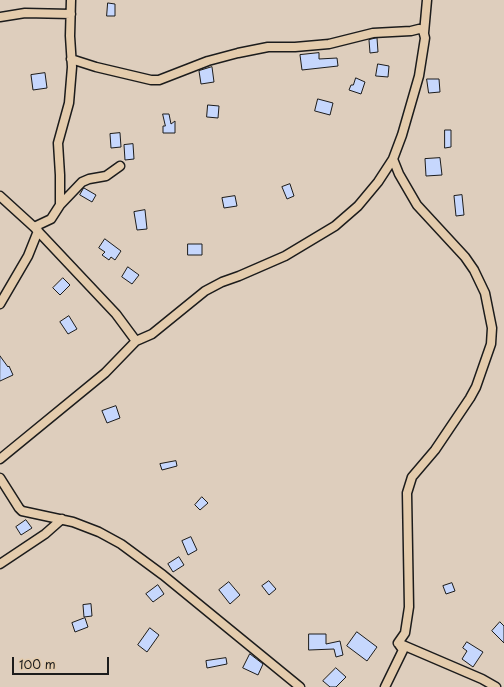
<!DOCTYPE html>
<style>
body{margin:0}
#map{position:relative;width:504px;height:687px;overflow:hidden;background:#decebd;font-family:"Playpen Sans",sans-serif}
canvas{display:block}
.scale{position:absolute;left:12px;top:657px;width:97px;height:18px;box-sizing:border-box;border:2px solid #1c1c1c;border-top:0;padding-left:5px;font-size:12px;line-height:14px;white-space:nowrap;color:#1c1c1c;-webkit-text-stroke:3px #e4ccad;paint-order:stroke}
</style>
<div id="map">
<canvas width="504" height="687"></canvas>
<div class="scale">100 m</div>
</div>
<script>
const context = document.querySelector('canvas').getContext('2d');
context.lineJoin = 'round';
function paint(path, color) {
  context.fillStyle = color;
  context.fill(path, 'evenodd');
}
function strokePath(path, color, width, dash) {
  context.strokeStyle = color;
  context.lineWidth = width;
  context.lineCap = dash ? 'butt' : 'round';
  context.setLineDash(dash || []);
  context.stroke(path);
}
const building = new Path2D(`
 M108 3 115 4V16H107Z
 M377 38 378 52 370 53 369 40Z
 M319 53V59L337 58 338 66 302 70 300 55Z
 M378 64 389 66 388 77 376 76Z
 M212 67 214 82 201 84 199 71Z
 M45 73 47 88 33 90 31 75Z
 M356 78 365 82 361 94 349 90 351 85H353Z
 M427 79H439L440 92 429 93Z
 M318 99 333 103 330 115 315 111Z
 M208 105 219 106 218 118 207 117Z
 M163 114H169L171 124 175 121V133H163V126H165Z
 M445 130H451V147L445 148Z
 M120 133 121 147 111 148 110 134Z
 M133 144 134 159 125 160 124 145Z
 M440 158 442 175 426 176 425 159Z
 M290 184 294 196 287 199 282 187Z
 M84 188 96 195 92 202 80 195Z
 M462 195 464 215 456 216 454 196Z
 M235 196 237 206 224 208 222 198Z
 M145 210 147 229 137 230 134 212Z
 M105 239 121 251 115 260 111 257 109 260 102 255 105 252 99 248Z
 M188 244H202V255H188Z
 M128 267 139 275 132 284 122 277Z
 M63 278 70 285 60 295 53 288Z
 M69 316 77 329 68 334 60 322Z
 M0 356 8 367 9 366 13 375 0 381Z
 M116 406 120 418 107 423 102 411Z
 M176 461 177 466 162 470 160 464Z
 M202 497 208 503 200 510 195 505Z
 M26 520 32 528 21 535 16 527Z
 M191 537 197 550 188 555 182 541Z
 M179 557 184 565 173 572 168 564Z
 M269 581 276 589 269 595 262 586Z
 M229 582 240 595 230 604 219 590Z
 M452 583 455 591 446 594 443 586Z
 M158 585 164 594 153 602 146 594Z
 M91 604 92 616 84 617 83 605Z
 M85 618 88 627 75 632 72 623Z
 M500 622 504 626V643L492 631Z
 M150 628 159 635 147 652 138 645Z
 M357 632 377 647 367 661 347 646Z
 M309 634H326V644L340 641 343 655 336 657 334 649 309 650Z
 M467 642 483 652 473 667 462 659 467 651 463 648Z
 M250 654 263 664 258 675 243 668Z
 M226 658 227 664 207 668 206 661Z
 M336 668 346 677 336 687H330L323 681Z`);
const minor = new Path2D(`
 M0 17 25 13 71 14
 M424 33 427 0
 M0 196 34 227 116 314 136 341
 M60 205 82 182 89 179 106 176 120 166
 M34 227 51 219 60 205V175L58 143 69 103 72 67 70 36 71 0
 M0 304 28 256 38 231
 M0 459 105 373 136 341 152 334 205 291 222 282 239 276 285 256 335 226 358 206 378 182 393 159 402 135 419 76 425 38 423 30 419 29 411 31 373 33 329 44 295 47H268L238 53 208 61 159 80H151L96 67 71 59
 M0 478 19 508 22 511 73 522 99 532 121 544 163 575 300 687
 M0 564 45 534 62 519
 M398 643 482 679 496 687
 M385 687 403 650 398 643 405 633 409 607 407 493 412 477 435 450 470 398 476 387 491 344 492 328 485 293 474 270 465 257 417 205 399 174 393 159`);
paint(building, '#c6d7fd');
strokePath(building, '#1c1c1c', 1);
strokePath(minor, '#1c1c1c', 11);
strokePath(minor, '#e4ccad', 8);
</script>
